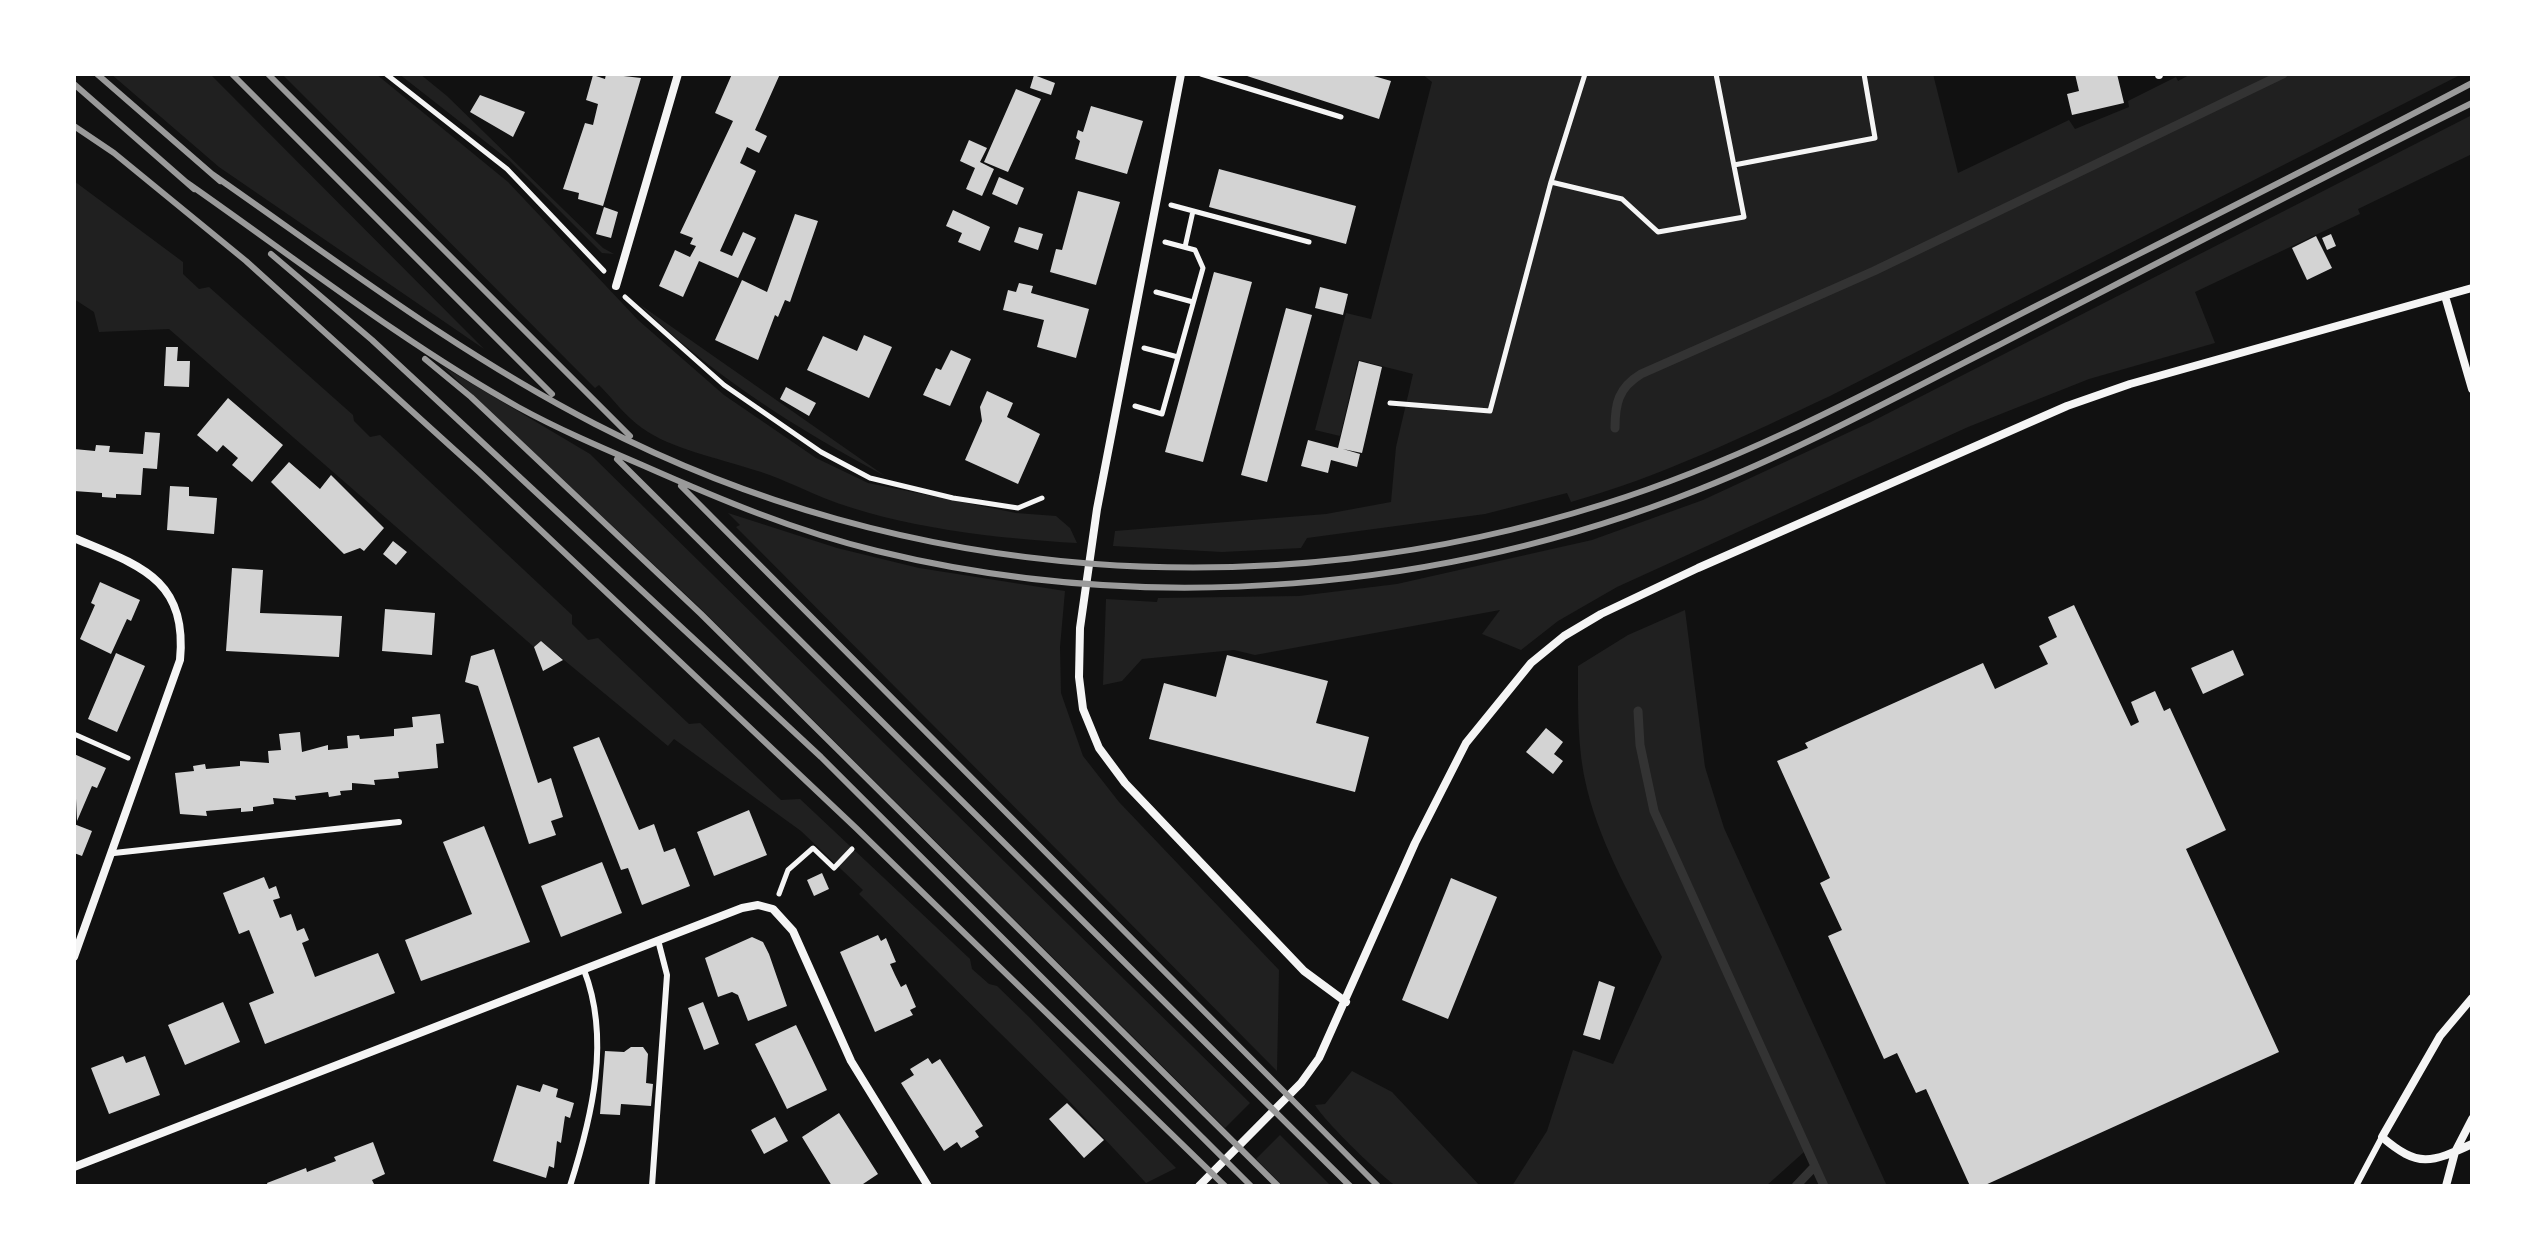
<!DOCTYPE html>
<style>
body{margin:0}
#map{position:relative;width:2546px;height:1260px;overflow:hidden;background:#111;font-family:"Nunito Sans",sans-serif}
canvas{display:block}
.frame{position:absolute;inset:0;border:76px solid #fff;pointer-events:none}
</style>
<div id="map">
<canvas width="2546" height="1260"></canvas>
<div class="frame"></div>
</div>
<script>
const context = document.querySelector('canvas').getContext('2d');
context.lineJoin = 'round';
function paint(path, color) {
  context.fillStyle = color;
  context.fill(path, 'evenodd');
}
function strokePath(path, color, width, dash) {
  context.strokeStyle = color;
  context.lineWidth = width;
  context.lineCap = dash ? 'butt' : 'round';
  context.setLineDash(dash || []);
  context.stroke(path);
}
const green = new Path2D(`
 M111 74H210L484 349 219 167Z
 M282 74H376L508 182 638 320 724 395 816 458 868 483 1016 513 1056 516 1070 528 1077 543C1000 539 896 527 824 498 800 488 776 476 751 469 718 458 671 449 642 428 626 417 613 399 599 385L595 388Z
 M399 74H420L447 96 603 248 614 254 602 253 510 161Z
 M1422 74H1933L1958 173 2069 120 2075 129 2129 107 2128 101 2176 77 2178 81 2191 74H2462L1830 396C1747 435 1660 477 1571 502L1567 493 1485 514 1307 538 1301 548 1222 552 1113 546 1115 531 1326 514 1391 502 1396 447 1413 374 1358 360 1340 436 1315 430 1346 313 1371 319 1432 82Z
 M2472 115V154L2358 209 2360 214 2195 292 2215 343 2089 379 1968 427 1617 587 1558 621 1521 650 1482 634 1500 610 1255 655 1234 650 1142 659 1122 681 1103 685 1106 599 1157 602 1158 598 1299 596 1397 584 1592 540 1703 500 1871 422Z
 M74 181 183 262V274L199 289 209 287 353 415 354 421 370 437 380 435 572 615V624L588 640 598 638 689 724 700 723 781 800 800 799 970 959 972 969 989 984 997 986 1029 1017 1176 1168 1146 1183 1069 1101 859 894 863 890 801 831 674 739 668 746 541 641 534 647 169 329 99 332 94 312 74 299Z
 M639 304 885 476C797 429 711 375 639 304Z
 M442 366 590 454 1250 1103 1225 1128 697 605Z
 M728 513 837 548 919 568 1065 591 1060 647 1061 693 1083 756 1119 802 1279 970 1277 1071 736 527 740 525Z
 M1685 610 1705 767 1724 828 1887 1186H1820L1804 1152 1766 1186H1512L1547 1131 1573 1050 1613 1064 1662 957C1634 902 1602 849 1587 789 1577 749 1578 707 1578 666L1628 635Z
 M1352 1071 1392 1092 1480 1186H1396C1379 1174 1326 1123 1315 1105L1325 1104Z
 M1280 1135 1331 1186H1283L1256 1159Z`);
const stream = new Path2D(`
 M1615 428C1615 404 1618 388 1641 374L1874 271 2283 74
 M1638 711 1640 745 1654 811 1824 1186
 M1796 1186 1815 1166`);
const building = new Path2D(`
 M606 74 641 78 603 206 578 199 579 193 563 189 585 123 593 125 598 104 586 100 593 75 605 79Z
 M732 74H780L755 130 767 136 759 153 747 147 740 163 756 171 720 251 732 256 743 232 756 238 738 278 699 261 683 297 659 286 675 250 690 257 696 246 690 244 693 238 680 233 733 121 715 113Z
 M1241 74H1367L1391 81 1379 119Z
 M2075 74H2117L2124 103 2072 115 2067 94 2079 91Z
 M1034 75 1055 83 1051 95 1030 88Z
 M1016 89 1041 99 1008 172 984 162Z
 M480 95 525 112 513 137 470 112Z
 M1091 106 1143 121 1127 174 1075 159 1080 141 1076 138 1078 130 1083 132Z
 M969 140 987 148 980 162 994 169 982 196 966 189 975 168 960 161Z
 M1219 169 1356 206 1346 244 1209 207Z
 M999 177 1024 188 1017 205 992 194Z
 M1078 191 1120 202 1096 285 1050 272 1056 249 1062 250Z
 M604 207 618 212 611 238 596 234Z
 M953 210 990 227 980 251 958 242 962 233 946 226Z
 M795 214 818 221 790 302 785 300 778 317 775 315 758 360 715 340 742 280 767 292Z
 M1019 227 1043 234 1038 250 1014 242Z
 M2331 234 2336 246 2327 250 2322 238Z
 M2316 236 2332 268 2307 280 2292 248Z
 M1214 272 1252 282 1203 462 1165 452Z
 M1019 283 1033 286 1031 293 1089 309 1076 358 1037 347 1044 320 1003 310 1008 290 1016 292Z
 M1320 287 1348 294 1343 315 1315 308Z
 M1286 308 1312 315 1267 482 1241 475Z
 M864 335 892 347 869 398 807 370 823 336 857 351Z
 M166 347H178L177 361H190L189 387 164 386Z
 M951 350 971 359 950 406 923 395 936 368 941 370Z
 M1359 361 1382 367 1362 453 1343 449 1360 454 1357 467 1331 460 1328 473 1301 466 1308 440 1338 448Z
 M786 387 816 403 809 416 780 399Z
 M987 391 1013 403 1007 417 1040 434 1018 484 965 460 982 421 980 407Z
 M228 398 283 445 252 482 232 465 238 458 223 445 217 452 197 435Z
 M145 432 160 433 157 469 143 468 141 495 116 494V498L102 497V493L74 491V449L95 451 96 445 110 446 109 452 143 454Z
 M289 462 320 489 331 475 384 528 364 551 360 548 344 554 271 482Z
 M170 486 189 487V496L217 498 214 534 167 530Z
 M393 541 407 552 396 565 383 554Z
 M232 568 263 570 260 613 342 616 339 657 226 651Z
 M100 582 140 600 131 621 127 619 111 654 80 639 95 605 91 603Z
 M2074 605 2131 726 2139 722 2131 702 2155 691 2164 711 2170 708 2226 830 2186 849 2279 1052 1983 1186H1970L1926 1089 1916 1093 1897 1053 1884 1059 1828 936 1842 930 1820 883 1830 878 1777 761 1808 748 1805 743 1983 663 1995 689 2048 664 2039 646 2057 637 2048 617Z
 M385 609 435 613 432 655 382 651Z
 M541 641 563 660 543 671 534 647Z
 M494 649 538 783 551 778 563 817 551 821 556 835 529 844 478 686 465 682 471 656Z
 M2233 650 2244 675 2203 694 2191 668Z
 M116 653 145 666 117 732 88 719Z
 M1227 655 1328 681 1316 723 1369 737 1355 792 1149 739 1164 683 1216 697Z
 M440 714 444 743 436 744 438 768 398 772 399 778 374 780 375 785 352 783V790L340 791 341 795 329 797 328 792 295 796 296 800 273 798 274 804 253 807V811L241 812V808L206 811 207 816 180 814 175 773 194 771 193 766 205 764 206 769 240 766V761L269 763 268 751 281 750 279 734 300 732 302 752 328 745V750L348 748 347 736 359 735 360 739 394 736V729L413 727 412 717Z
 M1546 728 1563 742 1554 754 1563 761 1553 774 1526 752Z
 M599 737 639 830 654 824 664 852 675 848 690 886 642 905 628 868 621 870 573 747Z
 M74 754 106 768 97 788 92 786 77 821Z
 M749 810 767 855 714 876 697 832Z
 M74 824 92 831 82 856 74 853Z
 M484 826 530 942 421 981 405 940 472 914 443 842Z
 M602 862 622 913 561 937 541 886Z
 M822 873 829 889 814 896 807 880Z
 M264 877 269 889 276 886 280 898 273 900 280 918 291 914 297 931 304 928 309 940 302 943 315 977 378 953 395 993 265 1044 249 1003 274 993 249 930 239 934 223 893Z
 M1451 878 1497 897 1448 1019 1402 1000Z
 M878 935 881 941 886 938 896 962 890 964 895 975 901 987 906 984 916 1007 910 1010 913 1015 875 1032 840 952Z
 M752 937 763 942 769 954 787 1006 748 1021 738 995 732 992 718 997 705 958Z
 M1599 981 1615 987 1600 1040 1583 1035Z
 M223 1002 240 1042 185 1065 168 1025Z
 M703 1002 719 1044 704 1050 688 1008Z
 M796 1025 827 1090 787 1109 755 1044Z
 M631 1047H643L648 1054 646 1083 653 1084 651 1106 621 1104 620 1115 600 1114 605 1051 624 1052Z
 M123 1056 126 1063 145 1056 160 1095 109 1114 91 1068Z
 M928 1058 932 1064 940 1059 983 1126 975 1131 979 1137 961 1148 957 1142 944 1151 901 1083 914 1075 910 1069Z
 M543 1084 558 1089 556 1097 574 1103 570 1118 565 1116 561 1143 557 1141 554 1168 549 1166 546 1178 493 1161 517 1085 540 1092Z
 M1067 1103 1104 1140 1084 1158 1049 1119Z
 M839 1113 878 1174 860 1186H832L802 1137Z
 M775 1117 788 1141 764 1154 751 1130Z
 M373 1142 385 1174 372 1180 375 1186H268L267 1183 306 1168 307 1172 336 1161 334 1157Z`);
const path = new Path2D(`
 M386 74 507 169 604 271
 M1201 74 1341 117
 M1585 74 1551 182 1622 199 1658 232 1744 217 1716 74
 M1734 165 1875 138 1864 74
 M1171 205 1309 242
 M1185 247 1193 211
 M1156 292 1193 302
 M625 297 724 385 821 452 870 478 953 498 1018 508 1042 498
 M1144 348 1178 357
 M1390 403 1490 411 1551 182
 M1135 406 1162 414 1203 268 1195 250 1165 242
 M74 734 128 758
 M779 894 788 870 813 848 834 868 852 849`);
const service = new Path2D(`
 M114 853 399 822
 M570 1186C592 1117 611 1039 584 970
 M652 1186 667 975 658 940
 M2356 1186 2382 1137`);
const minor = new Path2D(`
 M1181 74 1097 509 1080 628 1079 677 1083 709 1099 748 1125 783 1304 971 1346 1002
 M2159 74V75
 M616 286 678 74
 M2445 296 2472 389
 M74 538C138 565 188 578 180 660L74 957
 M2472 998 2440 1036 2382 1137C2418 1168 2431 1163 2472 1144
 M74 1167 742 908 758 905 773 909 793 931 851 1061 928 1186
 M1199 1186 1301 1083 1319 1058 1415 843 1466 743 1531 663 1564 636 1601 614 1698 568 2067 406 2130 384 2472 288
 M2446 1186 2455 1152 2472 1119`);
const rail = new Path2D(`
 M97 74 220 181
 M232 74 552 394
 M268 74 630 436
 M74 84 194 189
 M74 126 114 153 246 261 479 472 856 828 1225 1186
 M212 174C337 261 459 354 595 424 906 585 1272 609 1604 504 1758 456 1900 375 2042 303 2186 230 2330 158 2472 83
 M186 182C295 258 402 342 518 407 558 429 600 447 642 465 719 499 795 531 877 551 1147 617 1442 592 1700 489 1801 449 1896 397 1993 348 2152 266 2311 183 2472 103
 M271 254 372 340 821 757 1251 1186
 M425 359 471 397 701 614 1278 1186
 M617 459 1350 1186
 M681 486 1378 1186`);
paint(green, '#202020');
strokePath(stream, '#333', 9);
paint(building, '#d3d3d3');
strokePath(path, '#f5f5f5', 5);
strokePath(service, '#f5f5f5', 6);
strokePath(minor, '#f5f5f5', 8);
strokePath(rail, '#9a9a9a', 6);
</script>
